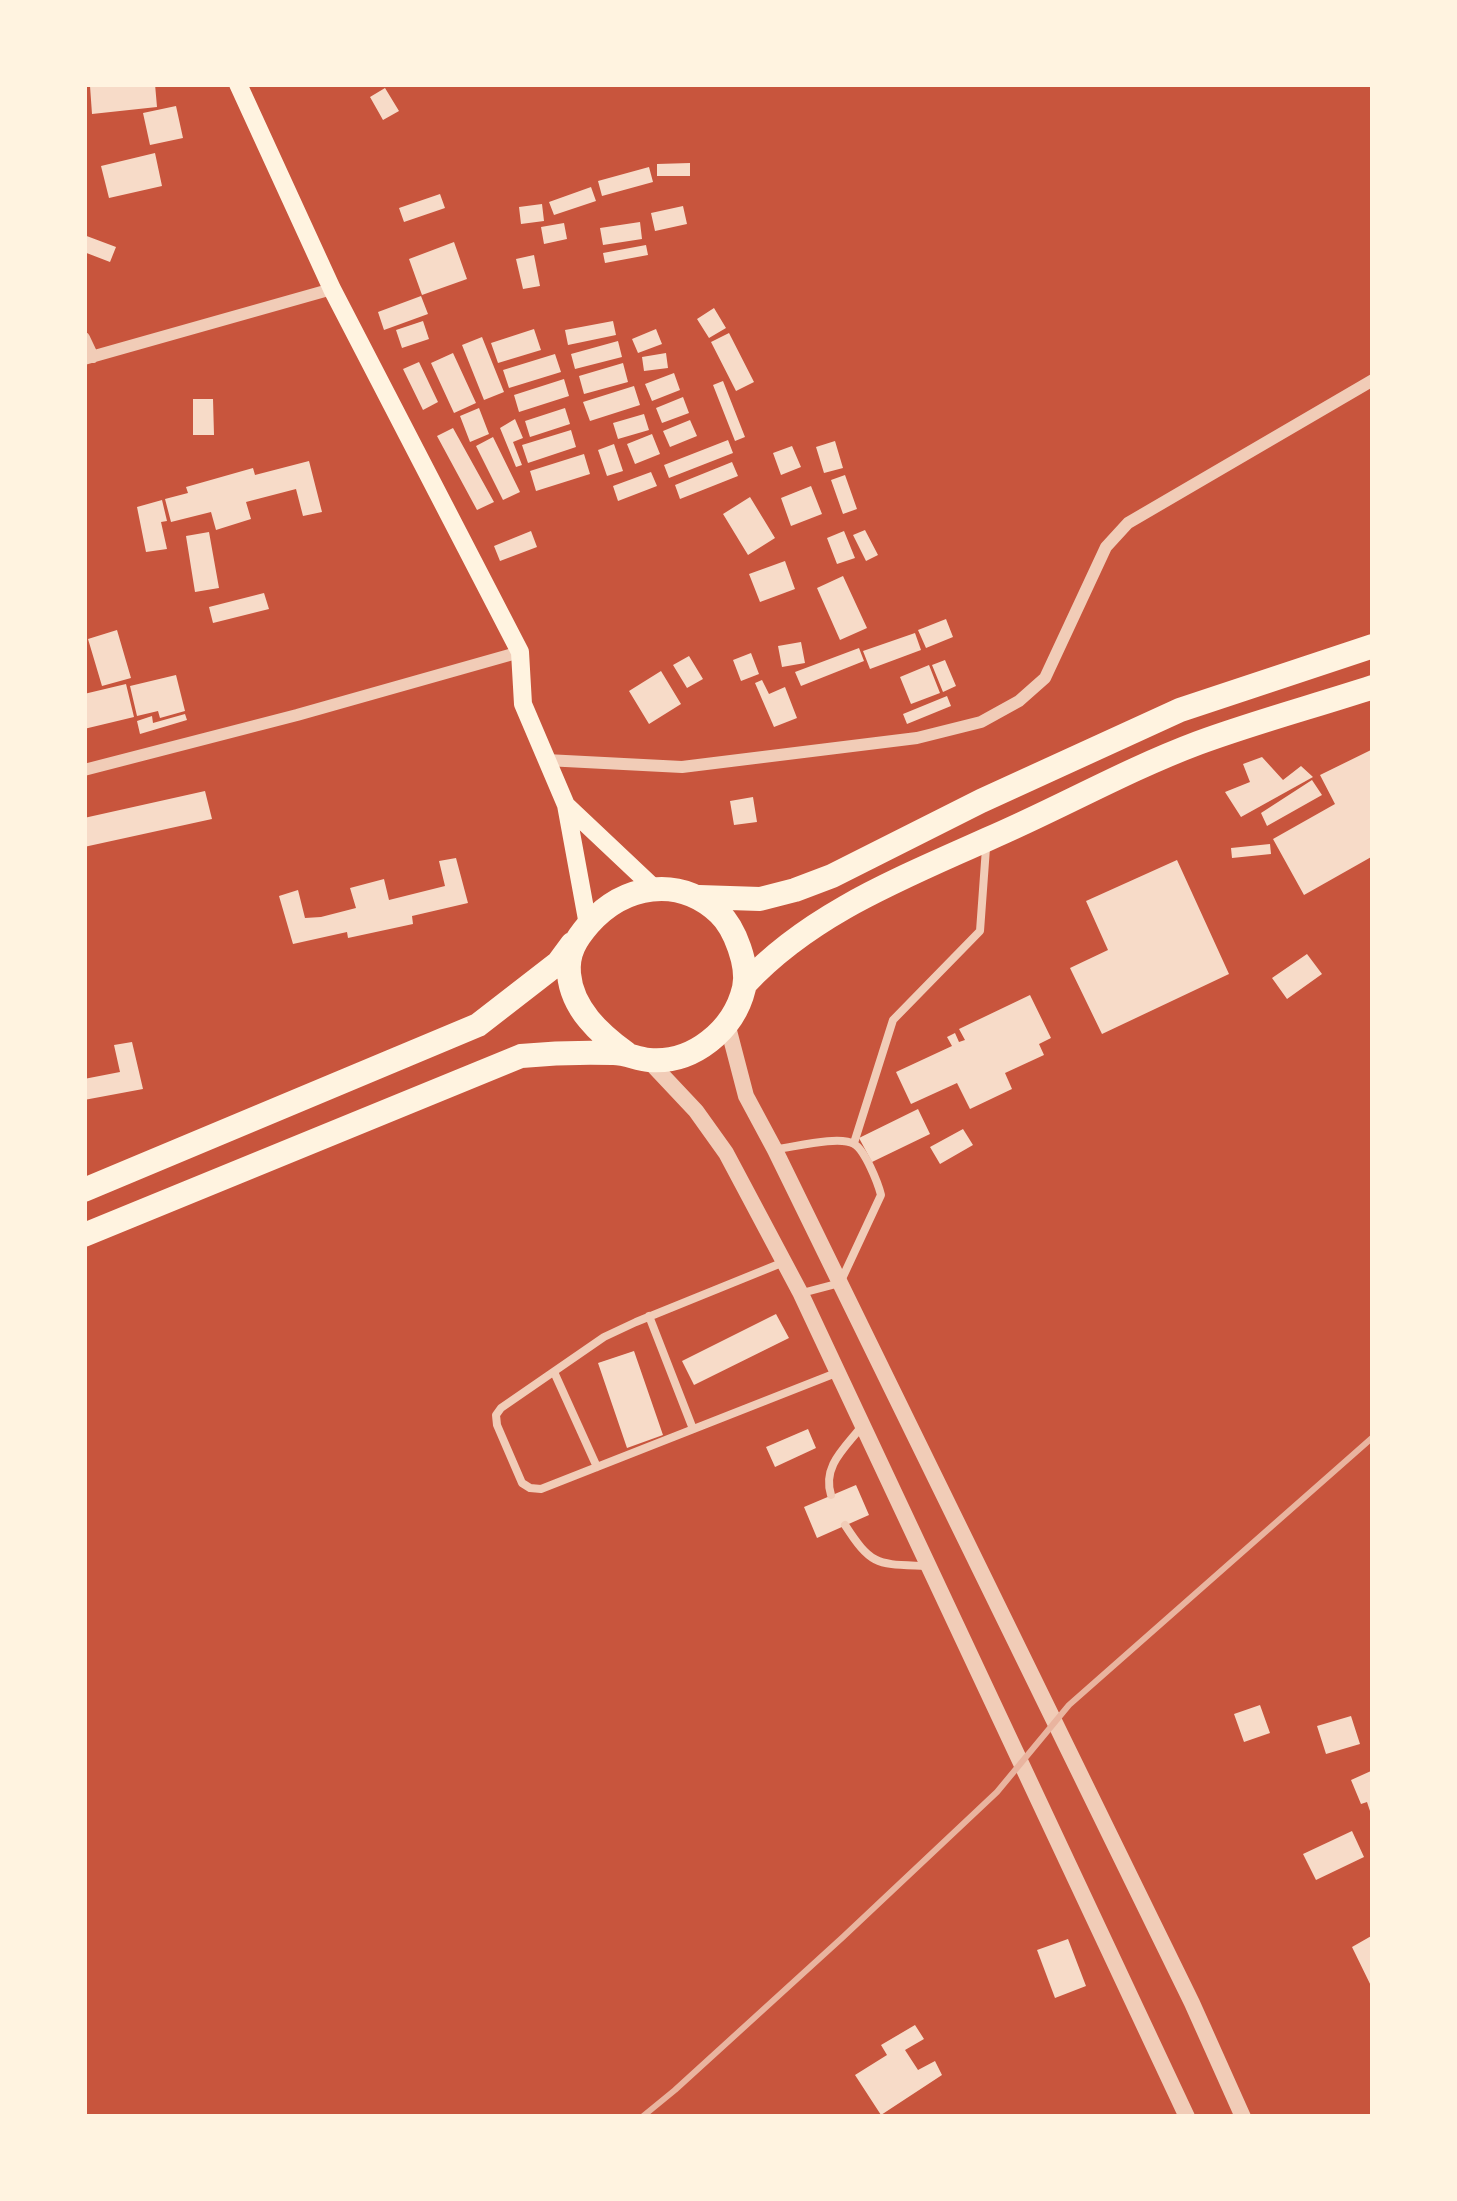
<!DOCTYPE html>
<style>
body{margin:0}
#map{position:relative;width:1457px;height:2201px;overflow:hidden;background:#c8553d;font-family:Inter,sans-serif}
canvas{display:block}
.frame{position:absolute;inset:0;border:87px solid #fff3e0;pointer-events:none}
</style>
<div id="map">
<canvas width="1457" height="2201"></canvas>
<div class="frame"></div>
</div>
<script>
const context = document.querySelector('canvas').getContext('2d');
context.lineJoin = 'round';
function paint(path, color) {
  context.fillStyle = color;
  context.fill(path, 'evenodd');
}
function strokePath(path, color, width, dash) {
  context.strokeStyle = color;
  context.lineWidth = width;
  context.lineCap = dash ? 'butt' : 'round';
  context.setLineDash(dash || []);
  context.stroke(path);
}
const building = new Path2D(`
 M108 84H155L157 107 92 114 90 86Z
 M385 88 399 111 383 120 370 97Z
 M176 106 183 138 150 145 143 113Z
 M155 153 162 186 109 198 101 166Z
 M690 163V176H657V164Z
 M649 167 653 182 602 196 598 181Z
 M591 187 596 201 554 215 549 202Z
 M440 194 445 208 404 222 399 208Z
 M542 204 544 221 521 224 519 207Z
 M683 206 687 224 655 231 651 213Z
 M640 222 642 239 603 245 600 228Z
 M564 223 567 239 544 244 541 227Z
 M84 235 116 247 110 262 84 252Z
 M454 242 467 279 422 295 409 259Z
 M646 245 648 255 605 263 603 253Z
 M534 255 540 286 523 289 516 259Z
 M421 296 428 314 384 330 378 312Z
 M714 308 726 328 709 338 697 319Z
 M423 321 429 339 402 348 396 330Z
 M613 321 616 335 568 345 565 330Z
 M534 329 541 350 498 363 491 343Z
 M656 329 662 344 638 353 632 339Z
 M729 333 754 382 736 391 711 342Z
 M482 337 504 392 484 400 462 345Z
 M618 341 622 357 575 369 571 354Z
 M453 353 476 403 454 413 431 363Z
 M666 353 668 368 644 371 642 357Z
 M555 354 561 372 509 388 503 370Z
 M419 362 438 402 423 410 403 369Z
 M623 363 628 382 584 394 579 376Z
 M674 373 680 390 652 401 645 384Z
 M564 379 569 396 519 412 514 395Z
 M723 381 745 437 735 441 713 385Z
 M634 386 640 405 590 421 583 402Z
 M683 397 689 413 662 423 656 408Z
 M193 399H213L214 435H193Z
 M479 408 489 434 470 442 460 416Z
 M565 408 570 424 530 437 525 421Z
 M644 414 649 430 618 439 613 423Z
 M515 419 523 438 513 442 522 465 516 467 500 428Z
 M690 420 697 436 670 447 663 431Z
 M453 428 494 502 477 510 437 436Z
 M571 430 576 447 528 463 522 445Z
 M652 434 660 454 635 464 627 444Z
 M493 437 520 492 503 500 476 446Z
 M728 440 733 453 669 478 664 465Z
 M835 441 843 468 824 473 816 447Z
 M614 444 623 471 607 476 598 450Z
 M792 446 801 467 781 475 773 453Z
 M584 454 590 474 536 491 530 471Z
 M309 461 322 512 303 516 296 489 246 502 251 519 216 530 211 512 171 522 165 499 188 493 186 487 253 468 255 475Z
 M732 462 738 476 680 499 675 485Z
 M651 472 657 486 618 501 613 486Z
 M845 475 857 509 843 514 831 480Z
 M811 486 822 514 791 526 781 498Z
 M750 497 775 538 748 555 723 514Z
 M162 500 167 521 161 522 167 549 146 552 137 507Z
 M865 530 878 555 866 561 853 535Z
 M531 531 537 547 500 561 494 546Z
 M844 531 855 558 837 564 827 538Z
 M209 532 219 588 195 592 186 536Z
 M785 561 795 589 760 602 749 574Z
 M843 576 867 628 840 640 817 588Z
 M264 593 269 609 213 623 209 607Z
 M946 619 953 637 926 648 918 630Z
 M117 630 131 678 102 686 88 639Z
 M915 633 921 650 870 669 863 651Z
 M801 642 805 663 782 667 778 646Z
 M859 648 864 661 801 686 795 672Z
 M751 653 759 674 741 681 733 660Z
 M689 656 703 679 687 688 673 665Z
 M945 660 956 686 943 692 932 665Z
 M929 665 940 693 911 704 900 677Z
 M661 671 681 704 649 724 629 691Z
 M176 675 185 711 160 718 158 711 137 716 130 686Z
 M762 680 769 694 785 687 797 718 774 727 755 683Z
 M126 684 134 717 84 729V694Z
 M947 696 951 706 907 724 903 714Z
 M185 714 187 720 140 734 137 721 152 716 153 723Z
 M1373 749V856L1304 895 1273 839 1335 804 1320 775Z
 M1262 757 1283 780 1301 766 1313 777 1241 817 1225 792 1250 782 1243 764Z
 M1312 780 1322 795 1267 826 1261 813Z
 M205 791 212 819 84 847V818Z
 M753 797 757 822 734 825 730 801Z
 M1270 844 1271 854 1232 858 1231 848Z
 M456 858 468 903 412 916 413 924 348 938 347 932 293 944 279 896 298 890 305 918 321 917 356 908 350 888 384 879 389 900 445 886 439 861Z
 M1177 860 1229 974 1102 1034 1070 968 1108 950 1086 901Z
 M1307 954 1322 974 1287 999 1272 978Z
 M1030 995 1051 1038 1039 1044 1044 1055 1005 1073 1012 1089 970 1109 957 1083 911 1104 896 1072 952 1046 947 1037 955 1033 959 1042 965 1040 959 1029Z
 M132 1042 143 1089 84 1100V1079L120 1072 114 1045Z
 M918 1109 930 1134 872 1162 859 1138Z
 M963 1129 973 1145 940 1164 930 1147Z
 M776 1314 789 1338 694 1385 682 1361Z
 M634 1351 663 1435 627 1448 598 1363Z
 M808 1429 816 1448 775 1467 766 1447Z
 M856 1485 869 1515 817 1538 804 1507Z
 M1260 1705 1270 1733 1244 1742 1234 1714Z
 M1351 1716 1360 1744 1326 1754 1317 1726Z
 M1371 1771 1373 1775 1372 1817 1367 1802 1361 1804 1351 1780Z
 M1352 1831 1364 1857 1316 1880 1303 1854Z
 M1373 1935V1990L1352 1947Z
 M1068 1939 1086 1986 1055 1998 1037 1950Z
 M915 2025 924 2039 905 2050 918 2070 935 2061 942 2075 881 2115 855 2075 887 2055 881 2045Z`);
const service = new Path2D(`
 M854 1143 893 1020 980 931 986 848
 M777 1149C794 1147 840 1135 854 1144 865 1150 878 1183 881 1195L840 1283 802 1293
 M784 1262 636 1322 604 1337 501 1408 496 1415 497 1425 522 1483 530 1488 541 1489 836 1373
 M649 1316 693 1429
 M554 1372 597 1467
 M831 1495C822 1466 845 1448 862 1426
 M845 1525C872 1567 878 1564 925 1566`);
const minor = new Path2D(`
 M84 338 93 357
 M84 359 332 289
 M546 760 682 767 917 738 981 722 1019 701 1045 678 1106 547 1128 523 1373 380
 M84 770 297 715 520 652`);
const tertiary = new Path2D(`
 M728 1027 746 1096 775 1150 1192 2003 1243 2117
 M648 1060 696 1111 726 1153 801 1294 1187 2117`);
const secondary = new Path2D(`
 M238 84 332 289 520 652 523 704 566 805 588 925
 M566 805 654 888`);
const trunk = new Path2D(`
 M699 897 760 899 795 890 832 876 981 801 1180 710 1373 646
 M745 984C811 913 902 878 988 839 1058 809 1126 770 1198 743 1255 722 1315 706 1373 687
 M84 1190 478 1025 558 963 572 944
 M84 1235 521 1056C552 1053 582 1052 613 1053 626 1053 637 1059 649 1060 693 1064 734 1030 744 988 749 966 735 928 719 913 678 875 624 885 589 924 576 939 567 953 569 974 572 1009 600 1034 626 1053`);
const rail = new Path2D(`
 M642 2117 675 2090 843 1937 997 1792 1069 1705 1373 1437`);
paint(building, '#f7dbc8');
strokePath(service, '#f1ccb7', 8);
strokePath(minor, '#f1ccb7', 12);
strokePath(tertiary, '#f1ccb7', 16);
strokePath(secondary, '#fff3e0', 18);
strokePath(trunk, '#fff3e0', 24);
strokePath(rail, '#e9b49f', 6);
</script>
